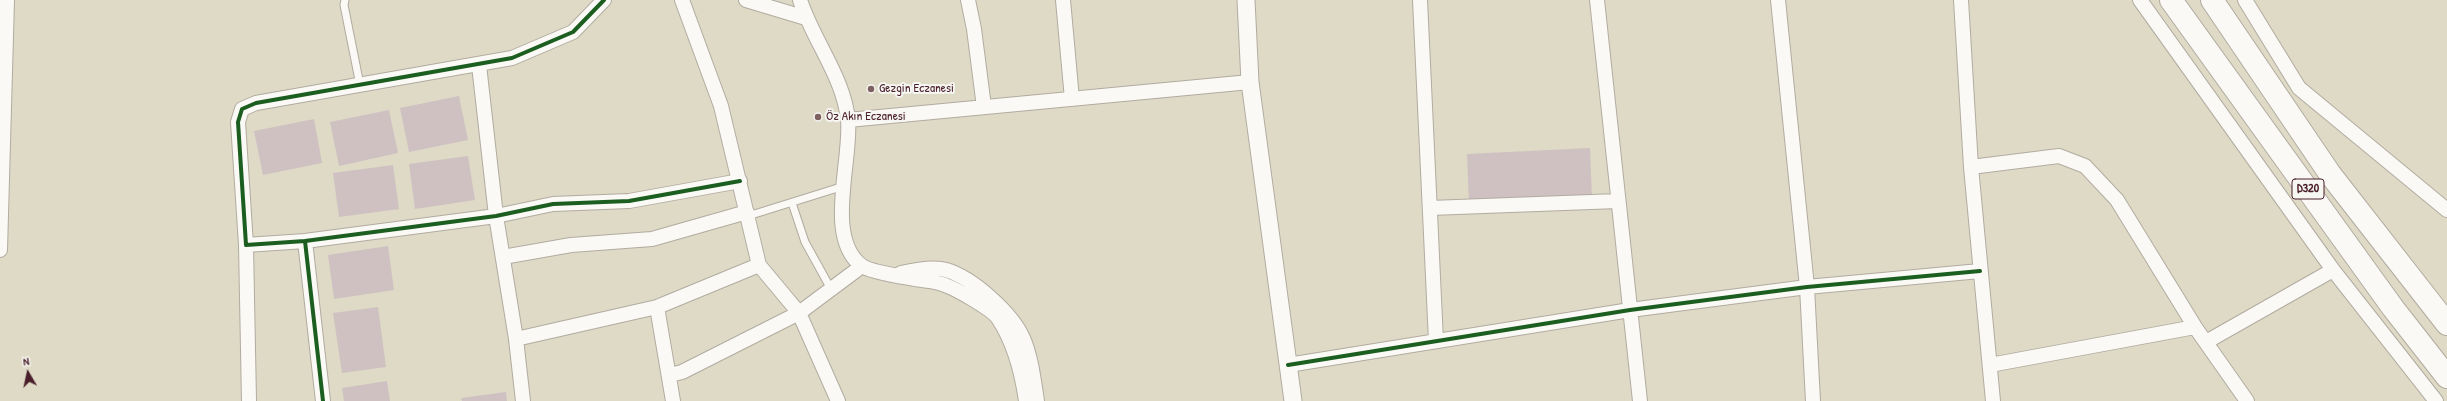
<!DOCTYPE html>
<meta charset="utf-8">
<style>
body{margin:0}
#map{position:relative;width:2447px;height:401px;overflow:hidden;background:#dedac6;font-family:"Patrick Hand",sans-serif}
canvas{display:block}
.north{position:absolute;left:8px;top:353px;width:40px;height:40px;-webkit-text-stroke:3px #f6f6f2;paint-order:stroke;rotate:351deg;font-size:11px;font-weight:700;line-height:16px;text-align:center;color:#4a1f2b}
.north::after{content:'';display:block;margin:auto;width:14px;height:18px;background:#4a1f2b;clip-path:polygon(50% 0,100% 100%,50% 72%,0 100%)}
</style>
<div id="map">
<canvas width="2447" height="401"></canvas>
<div class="north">N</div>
</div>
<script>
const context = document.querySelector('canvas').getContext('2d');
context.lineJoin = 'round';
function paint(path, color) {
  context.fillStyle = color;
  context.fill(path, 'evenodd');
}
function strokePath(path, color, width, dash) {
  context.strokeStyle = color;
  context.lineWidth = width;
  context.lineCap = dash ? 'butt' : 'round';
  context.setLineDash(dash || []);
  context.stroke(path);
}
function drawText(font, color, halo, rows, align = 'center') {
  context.font = font + ' "Patrick Hand",sans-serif';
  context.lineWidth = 4;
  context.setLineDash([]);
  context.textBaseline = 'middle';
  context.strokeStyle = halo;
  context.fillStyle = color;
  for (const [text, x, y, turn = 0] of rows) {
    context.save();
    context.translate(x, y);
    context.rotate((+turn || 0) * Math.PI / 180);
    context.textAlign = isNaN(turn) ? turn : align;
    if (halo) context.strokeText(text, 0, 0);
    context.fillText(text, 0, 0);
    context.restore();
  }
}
const building = new Path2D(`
 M459 96 468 140 409 152 400 108Z
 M389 110 398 153 339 166 330 122Z
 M314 119 322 163 263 175 254 131Z
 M1590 148 1592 198 1469 203 1467 154Z
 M468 156 475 200 415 209 409 164Z
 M393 165 399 209 339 217 333 173Z
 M388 246 394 290 334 299 328 255Z
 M378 307 386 367 342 373 333 313Z
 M387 381 390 401H344L342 388Z
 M506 392 507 401H462L461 398Z`);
const service = new Path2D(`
 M345 0 344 5 360 85
 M792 203 805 242 831 289
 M748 216 844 186`);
const minor = new Path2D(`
 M682 0 721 106 759 265 799 313 838 401
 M746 0 806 18
 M800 0C813 40 844 78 848 120 852 160 824 238 862 266 870 272 904 277 915 279 924 281 936 281 945 285 956 289 992 309 998 318 1014 342 1022 373 1026 401
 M968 0 974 29 984 107
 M1063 0 1072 99
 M1420 0 1436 341
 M1597 0 1640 401
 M1778 0 1807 287 1813 401
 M1961 0 1971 167 1993 401
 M2140 0 2333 270 2436 401
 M2245 0 2299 88 2447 210
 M479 65 496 216 516 339 523 401
 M848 120 1250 82
 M1971 167 2059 156 2085 166 2117 200 2195 327 2247 401
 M1430 208 1618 201
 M305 241 246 245 238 122 242 109 256 103 512 58 573 32 604 0
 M246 245 249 401
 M0 250 7 0
 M503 257 571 245 652 239 747 212
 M901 273C914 270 933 266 946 270 973 278 1012 313 1023 338 1031 356 1034 381 1037 401
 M657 307 673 401
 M516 339 657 307 759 265
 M2206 342 2333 270
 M1288 365 1630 310 1807 287 1980 271
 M1990 365 2195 327
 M670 375 682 372 799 313 862 266
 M323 401 305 241 496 216 553 204 629 201 740 181`);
const tertiary = new Path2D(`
 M1246 0 1250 82 1293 401`);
const trunk = new Path2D(`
 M2171 0 2393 308 2447 377
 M2212 0 2330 174 2447 324`);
const cycleway = new Path2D(`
 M305 241 246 245 238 122 242 109 256 103 512 58 573 32 604 0
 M1288 365 1630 310 1807 287 1980 271
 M323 401 305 241 496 216 553 204 629 201 740 181`);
const markers = [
 [871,89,4,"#7e6061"],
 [818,117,4,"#7e6061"]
];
const shields = [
 [2308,189,32]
];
const shieldNames = [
 ["D320",2308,189]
];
const poiNames = [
 ["Gezgin Eczanesi",879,89],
 ["Öz Akın Eczanesi",826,117]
];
paint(building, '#cfc1c2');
strokePath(service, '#b2aba0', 9);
strokePath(minor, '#b2aba0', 16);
strokePath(tertiary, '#b2aba0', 19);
strokePath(trunk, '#b2aba0', 24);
strokePath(service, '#faf9f6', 7);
strokePath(minor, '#faf9f6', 14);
strokePath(tertiary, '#faf9f6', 17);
strokePath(trunk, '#faf9f6', 22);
strokePath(cycleway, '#1b5e20', 4);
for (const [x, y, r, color] of markers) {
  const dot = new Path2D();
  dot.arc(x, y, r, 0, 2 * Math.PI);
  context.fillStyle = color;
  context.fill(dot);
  strokePath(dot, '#f6f6f2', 1.5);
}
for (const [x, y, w] of shields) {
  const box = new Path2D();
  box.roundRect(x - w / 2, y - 10, w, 20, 3);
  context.fillStyle = '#f6f6f2';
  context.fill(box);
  strokePath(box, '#4a1f2b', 1);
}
drawText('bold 12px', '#4a1f2b', null, shieldNames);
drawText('13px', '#4a1f2b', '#f6f6f2', poiNames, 'left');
</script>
